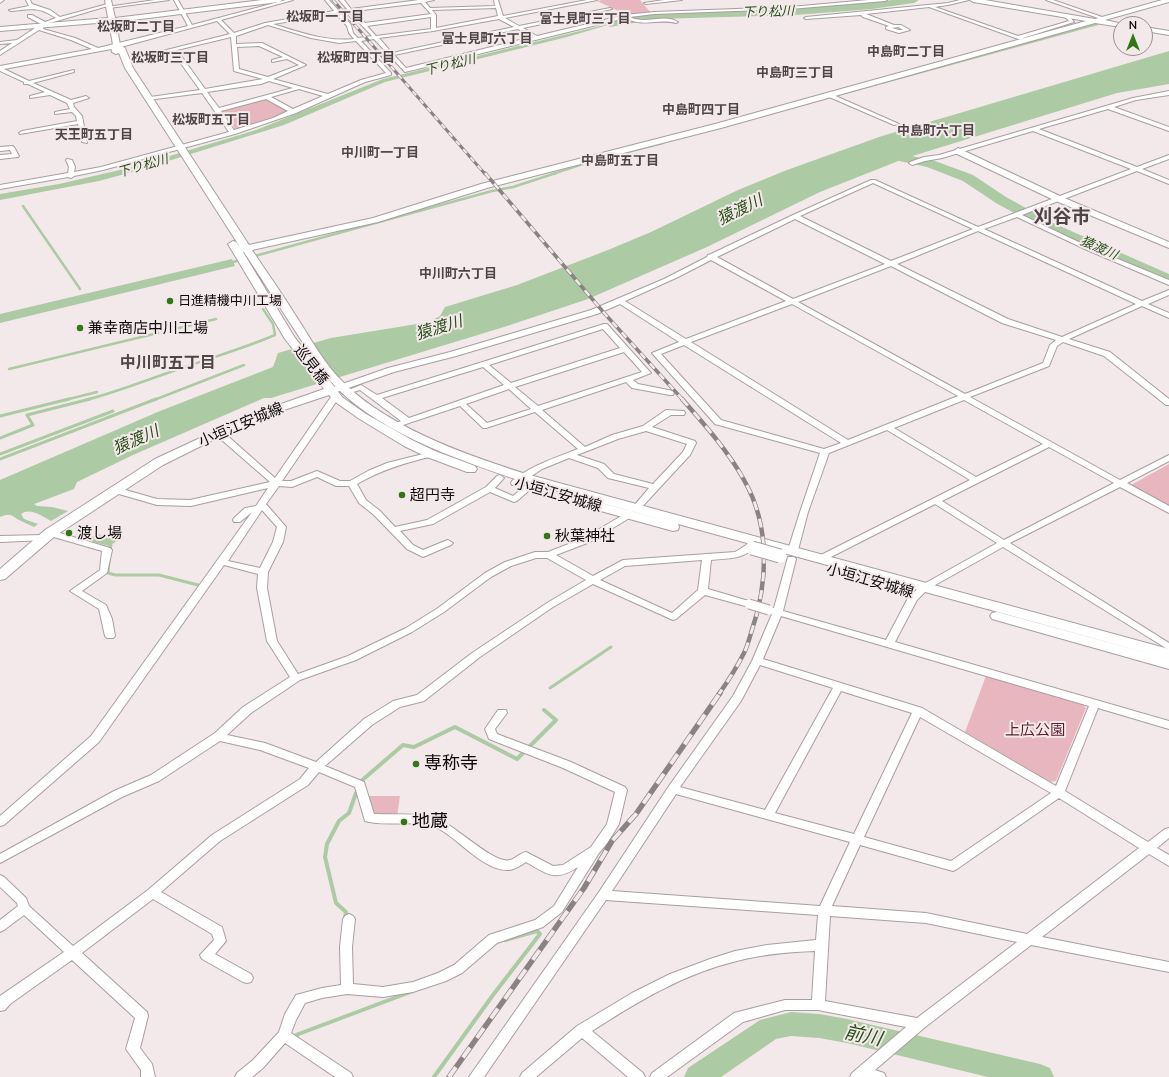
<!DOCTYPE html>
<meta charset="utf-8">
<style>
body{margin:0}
#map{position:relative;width:1169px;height:1077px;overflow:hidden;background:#f4e9ea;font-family:Mulish,sans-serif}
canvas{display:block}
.north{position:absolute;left:1113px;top:16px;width:40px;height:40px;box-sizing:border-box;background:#f4e9ea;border:1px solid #989091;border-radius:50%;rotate:0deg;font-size:11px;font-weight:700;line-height:16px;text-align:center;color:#0f0b0c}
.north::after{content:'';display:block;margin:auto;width:14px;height:18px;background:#337616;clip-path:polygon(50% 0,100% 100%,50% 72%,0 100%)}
</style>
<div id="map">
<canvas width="1169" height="1077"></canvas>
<div class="north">N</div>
</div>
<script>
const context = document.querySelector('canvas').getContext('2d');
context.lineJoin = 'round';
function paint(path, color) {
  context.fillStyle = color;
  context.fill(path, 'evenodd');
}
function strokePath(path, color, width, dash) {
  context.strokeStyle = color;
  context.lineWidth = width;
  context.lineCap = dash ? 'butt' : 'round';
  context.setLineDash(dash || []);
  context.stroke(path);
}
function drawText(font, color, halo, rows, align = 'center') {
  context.font = font + ' Mulish,"Noto Sans JP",sans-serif';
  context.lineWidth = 4;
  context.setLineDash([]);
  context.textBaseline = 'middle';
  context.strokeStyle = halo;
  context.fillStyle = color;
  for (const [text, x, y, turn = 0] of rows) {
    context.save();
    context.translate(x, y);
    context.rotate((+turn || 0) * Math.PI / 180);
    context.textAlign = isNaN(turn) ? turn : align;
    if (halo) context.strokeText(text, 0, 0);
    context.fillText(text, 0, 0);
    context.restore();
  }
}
const green = new Path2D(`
 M602 0H640L650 12 627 15 597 1Z
 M267 98 290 111 236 130 222 111Z
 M1169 464V506L1131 485Z
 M986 676 1082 704 1086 708 1056 781 1048 782 965 732Z
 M366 796H400L397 816H371Z`);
const water = new Path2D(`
 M629 19 632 20 615 23 567 37 385 82 284 125 136 171 99 181 0 200V194L59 184 133 167 256 130 383 79Z
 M1169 51V84L1117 93 906 158 820 192 707 247 588 299 504 327 271 398H264L133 455 77 482 74 489 34 504 37 506 52 507 68 511 51 521C42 516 30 507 21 514L24 519 38 524 34 527C30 525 25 523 21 521 11 516 12 512 0 517V480L160 411 273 367 278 353 331 338 429 322 440 316 445 307 517 285 608 250 651 232 738 190 787 170 882 136Z
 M232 259 235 266 0 323V314Z
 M98 534 120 539 109 546 90 541 91 540 89 539 92 536 95 537Z`);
const streamFar3 = new Path2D(`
 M783 110 1098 24
 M553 174 593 161 664 143`);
const streamFar2 = new Path2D(`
 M23 206 80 289
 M233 262 492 191 513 187 556 173
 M171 330 216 319
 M9 369 158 333
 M65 400 97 392
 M86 400C121 391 154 377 188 366 217 356 247 347 275 335L273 324 263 309
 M154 400 244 365`);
const streamFar1 = new Path2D(`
 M0 416 69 399
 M0 438 33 425 27 415 90 399
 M0 454 113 411
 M0 459 156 399
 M110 551 111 545
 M109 561 108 573 115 575H159L198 585
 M550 688 611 647`);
const stream = new Path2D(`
 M360 782 403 745 414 747 455 727 517 759 556 720 544 710
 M345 918 346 912 336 903 325 857 327 844 339 821 349 813 356 793
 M298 1040 296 1035 413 991
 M434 1077 493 995 540 934 537 931 505 940`);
const river = new Path2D(`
 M893 0H919L914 3 872 9 795 15 657 19 610 27 605 24 610 21 657 13 795 9Z
 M880 149 935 161 973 175 1006 197 1053 223 1169 274V283L1043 229 996 203 963 181 927 167 876 156 874 153 876 150Z
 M791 1012 819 1014 847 1019 1040 1064 1050 1068 1054 1077H988L847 1043 819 1038 791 1036 776 1039 721 1077H684L688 1068 760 1020Z`);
const street = new Path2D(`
 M0 0H4L0 3Z
 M26 0H30L32 4 50 10 60 17 111 3V5L50 23 43 27V29L75 38 98 48 188 26 174 0H178L192 25 286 0H293L221 20 234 33 265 23 334 11 325 0H329L339 11 347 9 339 0H344L351 9 419 0H434L425 2 430 8 495 6 494 0H498L503 16 587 0H597L505 18 519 26 610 8 612 9 523 28 537 36 625 15 654 12 790 7 868 0H887L885 1 790 9 654 14 630 17C646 25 664 13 678 22L676 23C657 18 645 28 625 18L405 72 374 39 361 41 391 73V75L365 82 296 113 235 134 103 170 74 176 71 178 68 177 0 189V185L68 173 69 167 66 160 67 159 72 160 75 167 74 172 101 167 229 132 202 93 148 100V98L150 97 200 90 172 51 126 63 123 61 230 34 217 21 117 48 4 69 29 81 74 70V72L33 83 71 100 86 96 89 98 73 103 74 107 82 116 87 143 82 142 78 124 20 134 19 133 22 131 77 121 76 116 72 112 55 114V112L70 109 67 103 50 95 30 98V96L45 92 28 84H24V82L0 71V66L92 49 71 40 39 30 0 55V51L12 43 0 44V42L17 40 41 24 28 17V15H32L45 22 56 18C38 6 32 9 11 11L9 10 29 6ZM421 3 431 14 365 23 354 11ZM496 8 498 16 436 28V15L432 10ZM349 12 372 36 358 38 353 33 351 25 341 13ZM336 14 347 26 349 33 354 39C326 42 299 32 273 24ZM431 17V29L376 36 367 26ZM499 19 514 27 392 53 379 38 433 31ZM268 25 311 38 339 43 356 41 386 73 361 80 328 94 273 79 306 65 262 43 236 44V36ZM518 29 532 37 406 68 394 55ZM231 37 234 71 263 79 205 89 177 50ZM259 46 283 57 272 60V62L287 59 299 65 268 77 239 69 237 47ZM269 81 293 88 219 108 207 92 261 84ZM299 89 323 96 293 109 271 97ZM266 99 288 111 273 118 234 130 221 111Z
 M155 0H169L109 8 107 7Z
 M664 0H682L646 4 644 3Z
 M960 0H969L948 5 935 7 1018 36 1069 21 1064 16V15H1068L1074 22 1023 38 1026 40 1024 41 929 7 866 14 894 25H901L910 30 899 33 886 29V27L889 26 863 17 861 15 806 19 804 18 806 17 948 3ZM898 27 903 30H899L892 28Z
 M1046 0H1053L1105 18 1101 19Z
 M1169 91V95L1136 100 1114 107 1169 127V131L1108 109 1039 129 1137 167 1169 155V159L1142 169 1169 180V184L1137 171 1022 215 1091 248 1169 280V285L1087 250 1017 217 984 229 1142 301 1169 290V295L1148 304 1169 313V318L1142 306 1069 339 1110 352 1169 399V405H1166L1104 356 1063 342 1057 346 1049 366 970 397 1120 480 1169 455V461L1127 483 1169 506V513L1120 487 1010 543 1169 643V650L1003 547 928 589 917 600 895 642 1169 721V729L1098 708 1065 791 1148 842 1165 829 1169 828V838L1157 848 1169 855V866L1149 854 1042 937 1169 962V972L1031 945 924 1028 875 1070 884 1073 886 1077H850L852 1073 906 1027 818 1010H785L743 1022 667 1077H650L652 1073 734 1013 785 1000H812L815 951C789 952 763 954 737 961 685 973 637 1002 592 1031L643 1073 645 1077H628L582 1038 536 1077H520L522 1073 577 1026 632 993 670 974 710 959 735 951 767 945 816 940 818 915 606 900 484 1077H469L599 892 669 786 733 696 752 661 772 614 768 611 770 609 774 608 788 557H794L796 559 783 611 886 640 908 598 922 585 997 543 935 504 825 560H819L817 558 819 556 970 480 887 430 829 453 808 512 798 550 796 552H790L788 550 800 512 820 453 715 424 652 353 679 342 620 304 597 314 456 356 394 372 334 393H328L327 391 328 389 388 368 450 352 591 310 664 279 707 257 708 255 711 254 793 215 871 180H875L978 227 1131 169 1033 131 942 158 925 161 912 165 909 163 910 162 924 157 939 155 1133 98ZM873 183 973 229 891 261 800 216ZM795 219 885 264 793 299 717 257ZM978 231 1136 304 1062 337 1008 319 897 264ZM711 260 786 301 686 339 625 301 678 277ZM891 266 1002 323 1056 340 1050 345 1043 363 965 394 798 302ZM792 304 958 396 848 440 691 342ZM684 345 841 443 824 449 721 420 661 354ZM964 400 1043 444 976 477 894 428ZM1049 447 1114 483 1004 540 942 501ZM781 616 1089 706 1056 786 922 708 763 659ZM760 665 833 688 765 810 680 787 741 701ZM841 691 912 713 854 834 775 813ZM920 717 1051 793 951 861 864 837ZM676 794 850 842 820 906 612 891ZM1059 798 1139 848 1027 934 926 913 832 906 860 845 953 871 957 869ZM830 916 926 923 1017 942 917 1018 825 1001Z
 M827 94H831L899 124 894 125 827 96Z
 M12 146 14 147 19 156 18 157 0 159V155L12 154 10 150 0 151V147Z
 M604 324H607L651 373 633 380 638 384 673 391 674 393 673 395H670L632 388 626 382 542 410 585 447 612 435 643 426 666 410 684 411 685 413 684 415H671L652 427 695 441 696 443 690 455 640 509H634L633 507 649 488 608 478 598 468 569 458 542 469 518 485H512L511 483 512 481C532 465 555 458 578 449L535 412 486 428H483L460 406 394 428 390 426 401 421 360 390 350 393 346 391 361 385 377 395ZM603 329 620 348 511 383 489 365ZM624 352 642 372 538 406 515 387ZM483 367 504 385 409 418 382 398ZM509 389 531 409 487 423 466 404ZM646 431 687 444 683 452 653 484 614 474 604 464 577 455 618 439Z
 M333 394H339L340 396 282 481H291L317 471 340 481H350L368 471 387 463 431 452H434L435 454 434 456C407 462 381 470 357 484L366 500 380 511 395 527 427 520 486 487 497 476 500 475 504 478 495 488 513 496 526 485H532L533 487 517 501 514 502 490 492 433 524 400 531 413 545 423 550 445 541 448 540 453 543 451 545 423 557 407 549 374 515 359 503 349 486H336L317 477 292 487 279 486 266 504 286 527 283 542 268 572 267 588 277 641 298 674 348 656 406 628 438 608 485 573 505 562 535 552H548L584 538 628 512 631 513 632 515 631 517 590 542 556 555 593 576 623 560 735 552C740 550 744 545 749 544L754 547C744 560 726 558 711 560L708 589 752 602 754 604 749 607 705 595 676 619 673 620 593 584 553 607 480 657 424 701 400 707 372 725 325 766 364 782 374 814C395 815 421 812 441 821 457 827 495 865 510 860 515 859 520 853 526 852L553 866 563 865 591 847 607 824 615 792 563 768 489 739 485 729 498 710H506L507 713 495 729 497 734 571 762 625 787 627 790 619 824 608 842 599 853 562 912 543 927 497 943 462 973 446 981 413 992 383 997 347 994 322 998 305 1003 296 1020 291 1033 351 1073 353 1077H335L285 1043 263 1068 252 1077H235L237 1073 253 1060 279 1032 285 1014 296 995 322 988 341 985 340 947 343 919 345 916 349 914 353 916 355 919 352 947 353 984 383 987 413 982 438 973 454 965 489 935 535 920 554 906 578 867C555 882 547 874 526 862 521 865 516 869 509 870 486 872 460 841 441 830 418 817 389 828 365 821L355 787 319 772 308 785 220 841 161 892 222 927 226 941 215 954 251 974 253 978 251 982 247 983 243 982 202 959 200 955 214 940 212 934 153 899 82 953 147 1012 148 1016 140 1048 152 1064 155 1077H141V1070L126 1049 135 1018 72 960 10 1004 5 1010 0 1011V996L64 952 24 915 4 930 0 932V920L18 906 17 903 0 887V875L4 877 26 898 29 906 73 946 148 890 212 835 300 779 309 768 260 750 220 741 159 781 122 797 0 863V854L114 791 151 775 215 733 243 707 290 677 267 641 257 588 258 574 224 565 99 742 4 825 0 826V816L91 736 252 512 240 522H234L233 520 234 518 245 508 256 506 268 488 191 506 157 505 112 492 111 490 112 488 115 487 157 499 190 500 270 482 216 435 215 433 216 431H222L275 478ZM262 510 277 527 273 542 260 568 228 561ZM536 558H547L586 580 547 603 472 653 417 695 393 701 364 719 316 762 265 743 227 735 251 713 300 680 356 660 412 632 444 612 491 577 511 566ZM702 560 698 590 672 613 600 580 625 566Z
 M50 530 110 548 112 550 107 573 82 591 106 605 112 619 115 636 113 638H107L105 636 99 609 70 591 100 570 102 551 47 535 46 533 47 531Z
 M44 535 47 536 48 538 47 540 0 542V536Z`);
const secondary = new Path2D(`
 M105 0H111L115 18 262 0H282L279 2 116 22 120 45 125 48 133 68 249 245 373 218 481 184 715 124 1086 21 973 2 970 0H985L1095 19 1162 0H1169V2L1105 20 1123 24H1121V27L1095 23 721 128 487 188 378 222 252 250C266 271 281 292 294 313 308 334 320 357 337 376 383 426 463 454 526 474L1169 649V659L518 480C456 459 369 429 327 377L342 397 366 414 412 440 435 451 475 466 477 469 475 472H467L427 457 404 446 358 418 334 401 329 395 272 414 223 435 163 465 55 536 5 579 0 580V569L45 530 155 459 215 431 264 410 324 389 285 339 228 244 233 241 236 242 240 247 125 68 119 53 116 54 112 52 111 47 113 45 109 22 0 31V27L108 18ZM243 252H244L320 369 295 338Z
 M1145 27 1169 31V35L1145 31Z
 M958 148 1062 197 1169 242V248L1056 201 955 153 954 151Z
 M601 503 678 524 679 527 678 530 673 531 597 510 595 507 597 504Z
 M997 612 1169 659V669L992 619 990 616 992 613Z`);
const railFar3 = new Path2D(`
 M333 0 485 174`);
const railFar2 = new Path2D(`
 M485 173 605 314 683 400`);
const railFar1 = new Path2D(`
 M682 399C704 424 728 451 744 480 771 527 768 584 751 633 749 640 747 647 744 653 737 667 728 681 719 694`);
const rail = new Path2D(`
 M449 1077 584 888 612 841 636 814 720 693`);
const streetBridge = new Path2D(`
 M749 604 769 610`);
const secondaryBridge = new Path2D(`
 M752 548 780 556`);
const markers = [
 [170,301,4,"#337616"],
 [80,328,4,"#337616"],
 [402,495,4,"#337616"],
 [69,533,4,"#337616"],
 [547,536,4,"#337616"],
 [416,764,4,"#337616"],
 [404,822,4,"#337616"]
];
const farWaternames = [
 ["下り松川",768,12,-2],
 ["下り松川",450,65,-14],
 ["下り松川",143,166,-16],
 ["猿渡川",1099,248,24]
];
const farNeighbourhoodnames = [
 ["松坂町一丁目",325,17],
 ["富士見町三丁目",585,19],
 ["松坂町二丁目",136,27],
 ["富士見町六丁目",487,39],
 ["中島町二丁目",906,52],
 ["松坂町三丁目",170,58],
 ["松坂町四丁目",356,58],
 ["中島町三丁目",795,73],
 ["中島町四丁目",701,110],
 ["松坂町五丁目",211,120],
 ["中島町六丁目",936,131],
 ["天王町五丁目",94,135],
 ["中川町一丁目",380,153],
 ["中島町五丁目",620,161],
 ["中川町六丁目",458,274]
];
const farPoinames = [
 ["日進精機中川工場",178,301]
];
const poiNames = [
 ["兼幸商店中川工場",88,328],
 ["超円寺",410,495],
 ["渡し場",77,533],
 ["秋葉神社",555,536]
];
const streetNames = [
 ["巡見橋",311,365,52],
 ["小垣江安城線",241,425,-23],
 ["小垣江安城線",558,495,16],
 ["小垣江安城線",870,581,16]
];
const parkNames = [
 ["上広公園",1035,730]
];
const waterNames = [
 ["猿渡川",740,210,-26],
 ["猿渡川",439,328,-17],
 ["猿渡川",136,440,-24]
];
const neighbourhoodNames = [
 ["中川町五丁目",168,363]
];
const nearPoinames = [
 ["専称寺",424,764],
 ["地蔵",412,822]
];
const farTownnames = [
 ["刈谷市",1062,217]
];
const nearWaternames = [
 ["前川",863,1036,12]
];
paint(green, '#e8b6be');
paint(water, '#accaa3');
strokePath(streamFar3, '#accaa3', 2);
strokePath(streamFar2, '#accaa3', 2.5);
strokePath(streamFar1, '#accaa3', 3);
strokePath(stream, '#accaa3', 4);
paint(river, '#accaa3');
strokePath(street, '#a99e9f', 2);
strokePath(secondary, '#a99e9f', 2);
paint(street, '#fff');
paint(secondary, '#fff');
strokePath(railFar3, '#8a8283', 3);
strokePath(railFar2, '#8a8283', 3.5);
strokePath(railFar1, '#8a8283', 4.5);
strokePath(rail, '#8a8283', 5.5);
strokePath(railFar3, '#f4e9ea', 2, [5.5]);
strokePath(railFar2, '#f4e9ea', 2.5, [7]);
strokePath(railFar1, '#f4e9ea', 3, [9]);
strokePath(rail, '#f4e9ea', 4, [12]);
strokePath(streetBridge, '#a99e9f', 11, []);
strokePath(secondaryBridge, '#a99e9f', 15, []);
strokePath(streetBridge, '#fff', 9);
strokePath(secondaryBridge, '#fff', 13);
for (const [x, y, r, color] of markers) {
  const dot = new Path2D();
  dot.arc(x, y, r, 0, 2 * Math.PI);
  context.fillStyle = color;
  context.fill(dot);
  strokePath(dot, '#f4e9ea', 1.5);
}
drawText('italic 13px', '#29501b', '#f4e9ea', farWaternames);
drawText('bold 13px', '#4f4546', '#f4e9ea', farNeighbourhoodnames);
drawText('13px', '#0f0b0c', '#f4e9ea', farPoinames, 'left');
drawText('15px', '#0f0b0c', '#f4e9ea', poiNames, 'left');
drawText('15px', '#0f0b0c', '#f4e9ea', streetNames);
drawText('15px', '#5b1d2e', '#f4e9ea', parkNames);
drawText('italic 16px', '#29501b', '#f4e9ea', waterNames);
drawText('bold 16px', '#4f4546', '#f4e9ea', neighbourhoodNames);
drawText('18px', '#0f0b0c', '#f4e9ea', nearPoinames, 'left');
drawText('bold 19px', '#4f4546', '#f4e9ea', farTownnames);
drawText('italic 19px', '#29501b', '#f4e9ea', nearWaternames);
</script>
